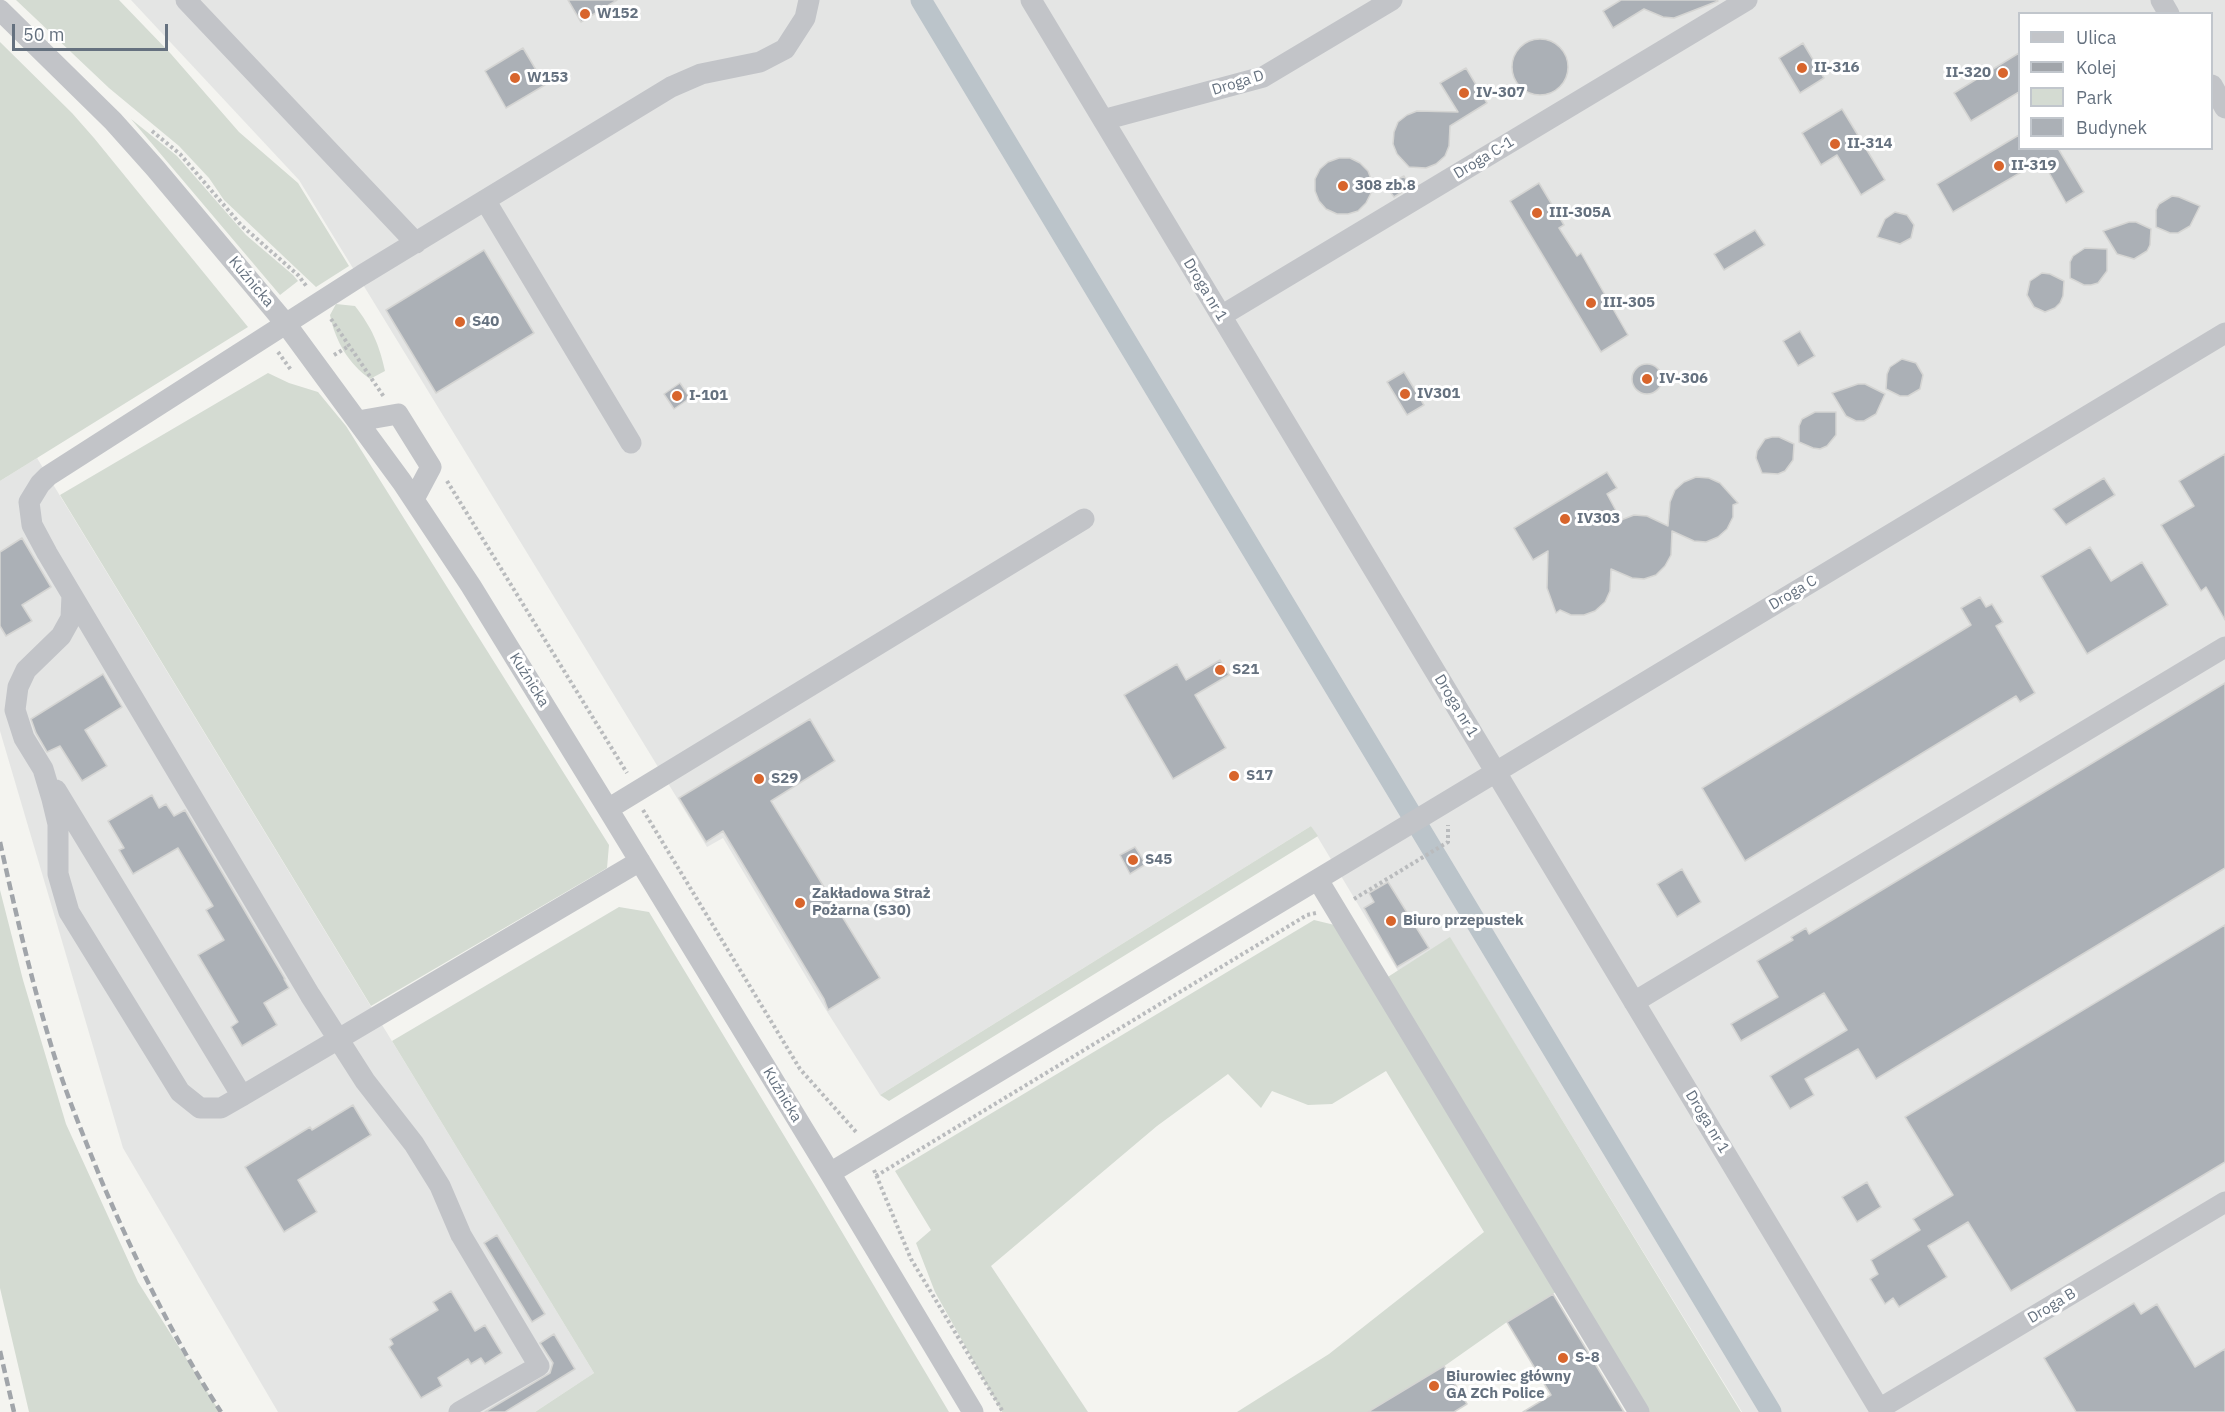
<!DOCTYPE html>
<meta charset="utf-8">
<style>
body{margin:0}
#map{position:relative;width:2225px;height:1412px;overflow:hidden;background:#f4f4f0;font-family:"IBM Plex Sans",sans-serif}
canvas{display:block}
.legend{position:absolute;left:2018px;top:12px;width:195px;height:138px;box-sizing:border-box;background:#fff;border:2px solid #c1c6cc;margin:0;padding:8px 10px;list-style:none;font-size:18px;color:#65717f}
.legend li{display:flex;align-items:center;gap:12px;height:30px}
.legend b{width:30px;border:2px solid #c1c6cc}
.scale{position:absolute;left:12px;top:24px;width:156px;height:27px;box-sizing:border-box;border:3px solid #65717f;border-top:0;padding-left:8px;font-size:18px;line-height:21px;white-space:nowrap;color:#65717f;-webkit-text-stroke:4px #fff;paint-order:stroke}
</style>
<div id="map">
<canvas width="2225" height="1412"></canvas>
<ul class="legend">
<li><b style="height:8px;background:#c2c4c8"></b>Ulica</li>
<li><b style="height:8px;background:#a1a5aa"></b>Kolej</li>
<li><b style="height:16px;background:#d4dbd2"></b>Park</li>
<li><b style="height:16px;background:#abb0b6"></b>Budynek</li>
</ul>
<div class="scale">50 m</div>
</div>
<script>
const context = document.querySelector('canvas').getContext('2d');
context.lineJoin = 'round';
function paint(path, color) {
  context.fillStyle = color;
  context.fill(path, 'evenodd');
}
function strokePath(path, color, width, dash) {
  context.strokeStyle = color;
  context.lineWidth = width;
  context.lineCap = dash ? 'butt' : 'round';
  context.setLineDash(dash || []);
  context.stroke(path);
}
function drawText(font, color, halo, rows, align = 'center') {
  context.font = font + ' "IBM Plex Sans",sans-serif';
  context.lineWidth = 6;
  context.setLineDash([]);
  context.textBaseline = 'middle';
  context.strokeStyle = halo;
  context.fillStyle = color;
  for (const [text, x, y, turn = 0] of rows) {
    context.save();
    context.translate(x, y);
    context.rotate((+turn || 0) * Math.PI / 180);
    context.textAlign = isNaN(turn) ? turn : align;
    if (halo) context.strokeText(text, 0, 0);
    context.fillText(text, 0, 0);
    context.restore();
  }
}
const built = new Path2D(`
 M131 0H2225V1412H1742L1450 938 1398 971 1311 826 880 1095 826 1010 723 838 707 847 299 180ZM2020 14H2212V148H2020Z
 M37 458 594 1373 535 1412H278L123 1148 0 731V481Z`);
const green = new Path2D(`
 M16 0H119L171 54 239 132 298 183 349 266 316 287 224 200 209 178 179 146 109 88Z
 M0 42 72 113 94 138 248 327 0 481Z
 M131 119 177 156 246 235 293 275 298 281 280 295Z
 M336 304 355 306C372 328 379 344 385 371L370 379C349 364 335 341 330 315Z
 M268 373 289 383 318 392 346 426 609 845 607 868 371 1006 60 495Z
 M1311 826 1318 836 889 1101 880 1095Z
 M0 890 23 980 66 1124 138 1282 220 1412H29L0 1288Z
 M619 907 649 912 823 1200 949 1412H535L594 1373 392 1041Z
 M1314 920 1347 928 1380 982 1450 937 1741 1412H1639L1564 1287 1507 1322 1443 1367 1368 1412H1237L1329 1354 1484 1232 1386 1071 1332 1104 1308 1105 1272 1091 1261 1108 1228 1074 1157 1126 991 1266 1088 1412H1002L935 1292 916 1243 931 1230 895 1171Z`);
const canal = new Path2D(`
 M921 0 1771 1412`);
const building = new Path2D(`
 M568 0H617L581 22Z
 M1621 0H1717L1718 1 1674 18 1663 17 1644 9 1613 28 1603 11Z
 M1512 67a28 28 0 1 1 56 0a28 28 0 1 1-56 0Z
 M1803 43 1824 78 1800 93 1779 58Z
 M523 48 545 85 506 108 485 71Z
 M2019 53V92L1971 121 1954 93Z
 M1466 68 1487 103 1450 126 1449 146 1445 156 1436 164 1426 168 1409 167 1397 154 1393 144 1394 132 1398 122 1407 115 1417 111 1458 112 1440 83Z
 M1842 109 1885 180 1861 195 1837 155 1821 165 1802 133Z
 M2019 135V148H2062L2059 150 2084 192 2066 203 2042 160 1953 212 1937 184Z
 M1339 158H1350L1360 163 1368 171 1374 187 1366 203 1358 211 1348 214H1337L1326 209 1319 201 1315 191V179L1320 169 1328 162Z
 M1404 176 1410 187 1394 197 1386 186Z
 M1539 183 1564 225 1559 228 1577 256 1581 253 1628 335 1601 352 1510 201Z
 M2172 196 2179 197 2200 206 2190 226 2178 233H2170L2156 227V210L2159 204Z
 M1895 212 1907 215 1914 225 1911 238 1900 244 1877 237 1885 219Z
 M2129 222H2136L2151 229 2150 245 2147 251 2134 259 2117 254 2103 231Z
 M1755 230 1765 245 1724 270 1714 254Z
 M2085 248 2107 249V271L2098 283 2091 285H2084L2070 278V262L2073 256Z
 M484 250 534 333 436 393 386 310Z
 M2042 273 2050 274 2064 281 2063 296 2060 303 2055 308 2045 312 2034 307 2027 295 2030 281Z
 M1800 331 1815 356 1798 366 1783 341Z
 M1902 359 1916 363 1923 375 1920 389 1908 396H1900L1886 389 1887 374 1890 367Z
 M1632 379a15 15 0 1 1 30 0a15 15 0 1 1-30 0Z
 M1404 372 1424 405 1407 415 1387 382Z
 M680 383 690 398 674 409 664 394Z
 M1858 384H1865L1885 394 1876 414 1864 421H1856L1846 416 1832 393Z
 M1815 412H1836V435L1827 446 1820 449 1813 448 1799 442V426L1802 419Z
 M1772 437H1779L1794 444 1793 460 1785 471 1778 474 1762 473 1756 458 1757 451 1765 439Z
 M2225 454V620L2206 587 2201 591 2161 525 2194 506 2179 481Z
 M1607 472 1617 488 1607 494 1621 520 1634 515 1647 516 1668 526 1670 502 1675 490 1684 482 1696 477 1709 478 1720 483 1738 503 1733 505V517L1727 529 1718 537 1706 542 1694 541 1672 531 1671 555 1665 566 1656 575 1644 579 1632 578 1611 569 1610 591 1605 602 1595 611 1584 615H1571L1560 610 1556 613 1547 588 1548 551 1533 560 1514 528Z
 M2104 478 2115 495 2066 525 2053 509Z
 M22 538 51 587 22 605 32 621 6 636 0 626V552Z
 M2090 547 2111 581 2142 562 2168 605 2087 654 2041 576Z
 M1980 597 1986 607 1992 604 2003 622 1996 626 2035 693 2020 702 2016 696 1745 861 1702 788 1971 625 1961 608Z
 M1220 660 1229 675 1195 695 1226 748 1173 779 1124 695 1177 664 1186 680Z
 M103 674 122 707 85 730 107 766 82 781 60 746 47 752 36 733 31 719Z
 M2225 683V868L1876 1079 1858 1049 1805 1079 1814 1095 1790 1109 1770 1076 1847 1030 1824 993 1741 1041 1731 1024 1778 997 1757 961 1793 940 1791 937 1806 928 1809 934Z
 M810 719 835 761 771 801 880 978 828 1010 824 999 723 831 706 842 679 798Z
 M152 795 159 808 166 804 174 816 185 810 285 979H284L289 988 264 1003 277 1025 242 1046 231 1027 238 1022 198 955 224 940 206 910 213 906 178 848 133 874 119 850 124 848 108 821Z
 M1135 847 1146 864 1130 874 1120 855Z
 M1682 869 1701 902 1677 917 1657 884Z
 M1388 882 1429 948 1397 967 1364 908 1374 902 1369 893Z
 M2225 925V1162L2011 1291 1968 1222 1928 1246 1947 1277 1899 1307 1893 1298 1885 1304 1870 1279 1878 1274 1871 1260 1920 1230 1913 1219 1953 1195 1905 1117Z
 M353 1105 371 1135 298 1180 317 1212 284 1232 245 1167 310 1127 312 1130Z
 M1867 1182 1881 1207 1857 1222 1842 1197Z
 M497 1235 545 1314 532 1322 484 1243Z
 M451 1291 475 1331 485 1325 502 1353 485 1364 481 1358 471 1364 468 1359 438 1378 442 1386 421 1398 389 1347 393 1344 390 1339 438 1310 433 1302Z
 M1553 1294 1624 1412H1523L1551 1395 1507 1322Z
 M2134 1303 2141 1314 2157 1304 2195 1367 2225 1349V1412H2076L2044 1358Z
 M554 1334 575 1369 505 1412H485L550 1373 553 1363 540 1343Z
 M1444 1366 1467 1404 1454 1412H1368Z`);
const path = new Path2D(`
 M152 131 180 154 241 225 298 275 307 287
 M331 319 384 397
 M278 352 291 370
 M334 355 349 346
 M447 481 627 773
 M643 810 800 1069 857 1133
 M1354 899 1448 842V825
 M874 1170 911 1259 1003 1412
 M876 1176 1307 915 1316 913`);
const minor = new Path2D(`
 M186 0 416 243
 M1031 0 1881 1412
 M2161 0 2169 14
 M0 10 113 121 155 168 286 324 402 482 471 586 608 809 830 1173 973 1412
 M2212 85 2225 108
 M1103 120 1263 77 1392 0
 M485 200 631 443
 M1221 316 1747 0
 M358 421 398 414 431 467 414 499
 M72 595 71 618 61 636 26 670 18 687 15 710 24 738 43 769 52 799 58 824V874L69 912 180 1092 200 1108H221L242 1096 640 861
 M56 790 242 1096
 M608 809 1084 519
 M1318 880 1639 1412
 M1634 1002 2225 647
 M830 1173 2225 333
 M1879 1409 2225 1202
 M459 1412 539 1366 461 1235 440 1186 414 1144 365 1081 310 995 47 553 32 525 29 502 40 484 48 476 362 275 671 87 701 74 760 62 785 49 805 18 809 0`);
const rail = new Path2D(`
 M0 842C15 910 31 979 51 1045 65 1092 84 1137 102 1182 136 1261 174 1340 221 1412
 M0 1351 14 1412`);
const markers = [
 [585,14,6,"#d8652c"],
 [1802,68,6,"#d8652c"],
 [2003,73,6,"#d8652c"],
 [515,78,6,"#d8652c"],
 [1464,93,6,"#d8652c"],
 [1835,144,6,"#d8652c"],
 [1999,166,6,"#d8652c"],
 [1343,186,6,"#d8652c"],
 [1537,213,6,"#d8652c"],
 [1591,303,6,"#d8652c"],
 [460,322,6,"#d8652c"],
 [1647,379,6,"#d8652c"],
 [1405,394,6,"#d8652c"],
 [677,396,6,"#d8652c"],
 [1565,519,6,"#d8652c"],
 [1220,670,6,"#d8652c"],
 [1234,776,6,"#d8652c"],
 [759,779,6,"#d8652c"],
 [1133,860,6,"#d8652c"],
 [800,903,6,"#d8652c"],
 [1391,921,6,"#d8652c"],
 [1563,1358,6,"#d8652c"],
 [1434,1386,6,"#d8652c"]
];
const poiNames = [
 ["W152",597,14],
 ["II-316",1814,68],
 ["II-320",1991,73,"right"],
 ["W153",527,78],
 ["IV-307",1476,93],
 ["II-314",1847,144],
 ["II-319",2011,166],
 ["308 zb.8",1355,186],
 ["III-305A",1549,213],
 ["III-305",1603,303],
 ["S40",472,322],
 ["IV-306",1659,379],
 ["IV301",1417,394],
 ["I-101",689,396],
 ["IV303",1577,519],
 ["S21",1232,670],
 ["S17",1246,776],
 ["S29",771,779],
 ["S45",1145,860],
 ["Zakładowa Straż",812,894],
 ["Pożarna (S30)",812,911],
 ["Biuro przepustek",1403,921],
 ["S-8",1575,1358],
 ["Biurowiec główny",1446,1377],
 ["GA ZCh Police",1446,1394]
];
const streetNames = [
 ["Droga D",1238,83,-17],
 ["Droga C-1",1484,158,-31],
 ["Kuźnicka",251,282,50],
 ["Droga nr 1",1205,290,59],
 ["Droga C",1793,593,-31],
 ["Kuźnicka",529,680,58],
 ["Droga nr 1",1456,706,59],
 ["Kuźnicka",782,1095,59],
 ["Droga nr 1",1707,1122,59],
 ["Droga B",2052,1306,-31]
];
paint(built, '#e4e5e4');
paint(green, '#d4dbd2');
strokePath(canal, '#bbc4ca', 21);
paint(building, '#abb0b6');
strokePath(building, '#d5d5d3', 1.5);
strokePath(path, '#b9bbbd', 4, [3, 3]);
strokePath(minor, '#c2c4c8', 21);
strokePath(rail, '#a1a5aa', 4.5, [9, 4.5]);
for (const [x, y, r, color] of markers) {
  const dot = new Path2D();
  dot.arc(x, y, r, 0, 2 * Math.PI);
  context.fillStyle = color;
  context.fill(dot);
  strokePath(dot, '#fff', 2);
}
drawText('bold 15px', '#65717f', '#fff', poiNames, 'left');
drawText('15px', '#65717f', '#fff', streetNames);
</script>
